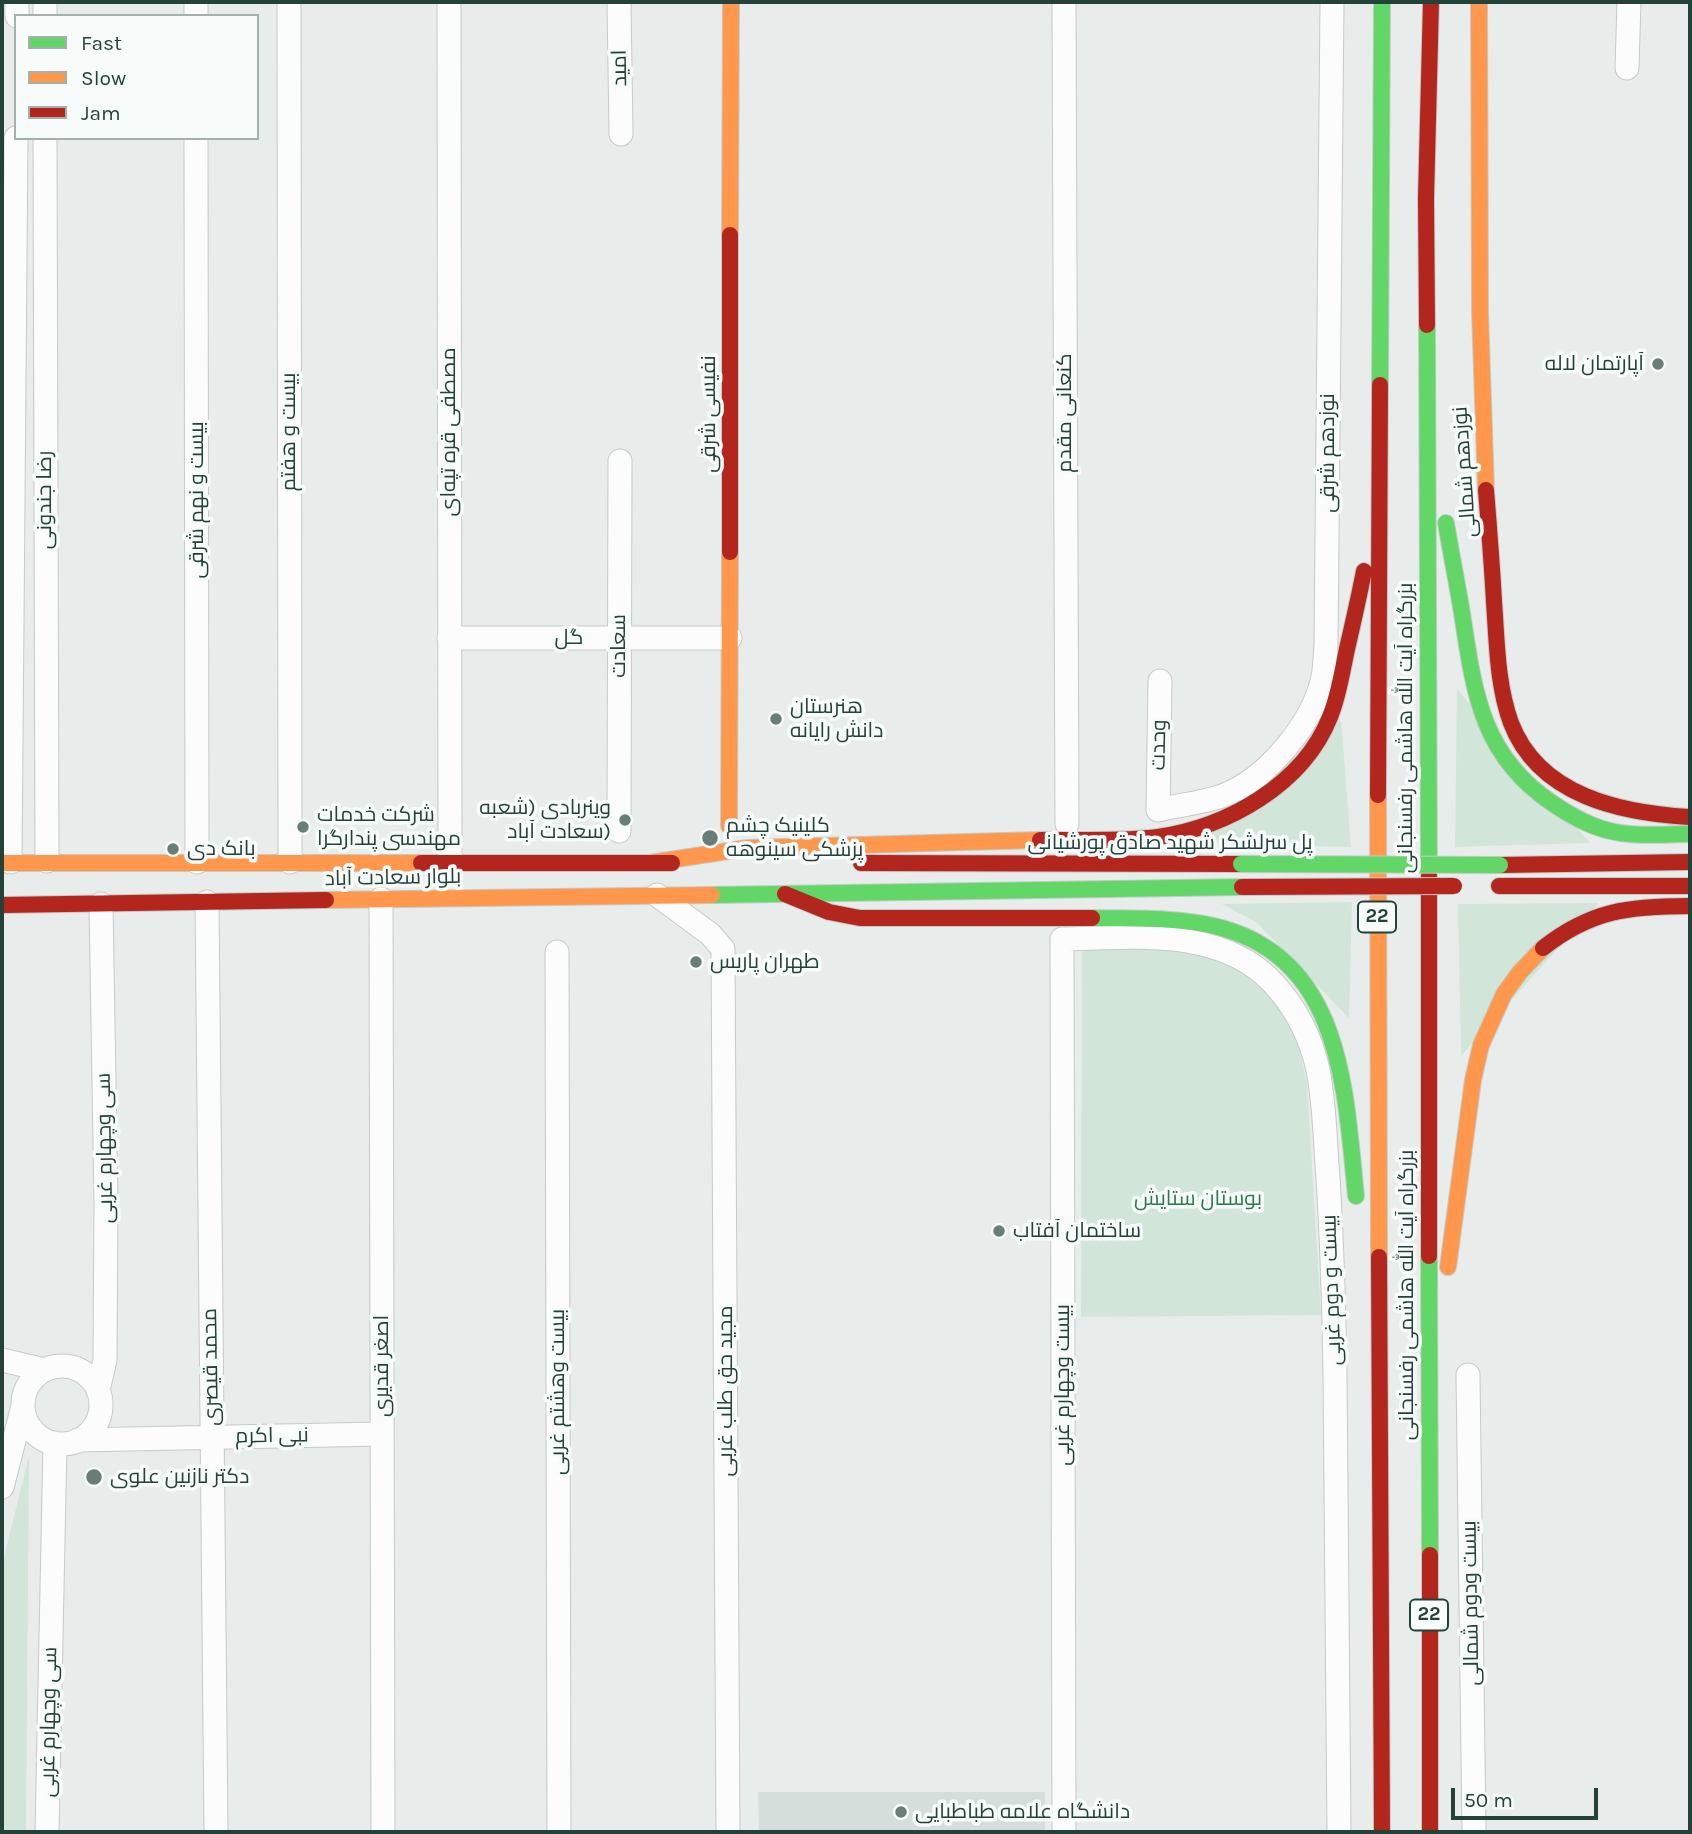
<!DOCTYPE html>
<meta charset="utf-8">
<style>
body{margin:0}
#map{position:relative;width:1692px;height:1834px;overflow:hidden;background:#e8edeb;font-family:Karla,sans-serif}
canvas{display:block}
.frame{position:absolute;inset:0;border:4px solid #24423a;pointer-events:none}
.legend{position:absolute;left:14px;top:14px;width:245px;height:126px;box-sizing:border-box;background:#f7fbf9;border:2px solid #a3b1ad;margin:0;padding:9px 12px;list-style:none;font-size:21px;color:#24423a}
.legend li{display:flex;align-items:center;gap:14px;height:35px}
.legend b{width:35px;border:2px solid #a3b1ad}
.scale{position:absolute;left:1451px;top:1788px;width:147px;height:32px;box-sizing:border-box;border:4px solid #24423a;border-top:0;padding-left:9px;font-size:21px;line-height:24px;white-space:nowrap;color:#24423a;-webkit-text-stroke:5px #f7fbf9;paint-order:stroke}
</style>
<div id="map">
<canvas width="1692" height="1834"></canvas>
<div class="frame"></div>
<ul class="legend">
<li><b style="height:9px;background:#63d668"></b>Fast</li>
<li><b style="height:9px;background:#ff974d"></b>Slow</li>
<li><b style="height:9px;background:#b3261e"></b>Jam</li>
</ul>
<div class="scale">50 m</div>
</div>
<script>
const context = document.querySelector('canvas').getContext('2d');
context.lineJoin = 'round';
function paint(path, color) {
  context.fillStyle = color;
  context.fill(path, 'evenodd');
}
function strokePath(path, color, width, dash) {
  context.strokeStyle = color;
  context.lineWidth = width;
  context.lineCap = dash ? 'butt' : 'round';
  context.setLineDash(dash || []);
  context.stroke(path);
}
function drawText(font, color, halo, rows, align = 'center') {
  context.font = font + ' Karla,Cairo,sans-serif';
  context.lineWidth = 7;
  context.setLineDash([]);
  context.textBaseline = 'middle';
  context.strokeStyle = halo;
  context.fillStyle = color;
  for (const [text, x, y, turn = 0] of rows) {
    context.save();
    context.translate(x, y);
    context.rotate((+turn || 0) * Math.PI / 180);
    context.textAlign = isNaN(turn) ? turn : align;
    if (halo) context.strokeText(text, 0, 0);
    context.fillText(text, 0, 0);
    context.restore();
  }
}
const built = new Path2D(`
 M758 1792H1045V1832H759Z`);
const green = new Path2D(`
 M1457 689 1590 843 1455 847Z
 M1341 720 1351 847 1191 843Z
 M1352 902 1349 1018 1256 922 1222 904Z
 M1599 903 1461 1056 1458 904Z
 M1189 948 1233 965 1270 996 1296 1033 1307 1083 1321 1315 1081 1317 1082 952 1088 949Z
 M29 1455 26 1832H2V1566Z`);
const street = new Path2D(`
 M196 2V16
 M289 2 290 862
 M449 2 450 862
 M619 2 621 134
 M1064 2 1067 824
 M17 16V2
 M45 16V2
 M1627 68 1629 2
 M45 138 47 861
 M196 138 197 862
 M449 638H730
 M1160 681 1158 810C1179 805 1202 803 1222 796 1266 780 1313 724 1323 677 1325 667 1325 656 1326 645L1332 2
 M619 831 620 461
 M10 862 16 138
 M657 895 710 934 723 949 728 1832
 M381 899 383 1832
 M207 902 216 1832
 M557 952 559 1832
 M2 1360 44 1370
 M23 1405a39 39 0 1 1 78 0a39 39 0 1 1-78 0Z
 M1468 1375 1474 1832
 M98 1391 105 1360 106 1202 101 904
 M78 1440 382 1434
 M2 1487 23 1406
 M47 1832 55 1443
 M1064 1832 1062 939C1133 938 1221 926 1274 984 1296 1008 1311 1038 1318 1070 1325 1105 1325 1143 1328 1178 1332 1244 1334 1309 1335 1374 1336 1527 1338 1680 1339 1832`);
const fast = new Path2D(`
 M1427 325 1429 877
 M1380 385 1382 2
 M1446 523C1451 553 1457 583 1462 613 1474 692 1481 755 1552 803 1571 816 1592 828 1615 832 1640 837 1665 834 1690 834
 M712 895 1242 887
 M1092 918C1132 919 1174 917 1214 926 1343 956 1345 1090 1356 1196
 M1429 1256 1430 1555`);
const slow = new Path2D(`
 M1479 2 1480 312 1486 490
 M730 235 731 2
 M1378 795 1379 1257
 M729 826 730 552
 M2 863H421
 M650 863 748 848 1040 840
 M326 900 712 895
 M1448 1267 1473 1080 1481 1045 1504 994 1520 972 1543 948`);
const jam = new Path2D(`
 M1427 325 1426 198 1431 2
 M1486 490C1489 527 1492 565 1494 602 1497 642 1497 685 1511 723 1539 796 1621 813 1689 817
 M730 552V235
 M1378 795 1380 385
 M1040 840C1078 839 1119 842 1158 837 1227 827 1303 785 1330 717 1339 695 1342 672 1347 649 1353 623 1359 597 1364 571
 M421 863H672
 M861 863 1241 864
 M1500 865 1690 862
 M1429 877V1256
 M1499 886H1690
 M785 894 829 912 860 918H1092
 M2 905 326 900
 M1543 948C1591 910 1630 906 1690 906
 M1379 1257 1382 1832
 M1430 1555V1832`);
const fastBridge = new Path2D(`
 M1241 864 1500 865`);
const jamBridge = new Path2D(`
 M1242 887 1454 886`);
const markers = [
 [1658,364,7,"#697e78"],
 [776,719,7,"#697e78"],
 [625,820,7,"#697e78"],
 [303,827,7,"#697e78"],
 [710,838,9,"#697e78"],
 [173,849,7,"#697e78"],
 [696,962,7,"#697e78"],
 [999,1231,7,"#697e78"],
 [94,1477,9,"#697e78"],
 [901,1812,7,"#697e78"]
];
const shields = [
 [1377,917,38],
 [1429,1615,38]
];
const shieldNames = [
 ["22",1377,917],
 ["22",1429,1615]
];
const streetNames = [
 ["امید",620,68,-91],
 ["کنعانی مقدم",1065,413,-90],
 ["نفیسی شرقی",709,414,-90],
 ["بیست و هفتم",289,432,-90],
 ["مصطفی قره تپه‌ای",449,432,-90],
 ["نوزدهم شرقی",1328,453,-90],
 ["نوزدهم شمالی",1465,472,-94],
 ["رضا جندونی",45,500,-90],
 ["بیست و نهم شرقی",197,500,-90],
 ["گل",569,638],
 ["سعادت",619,646,-90],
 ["بزرگراه آیت الله هاشمی رفسنجانی",1406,728,-90],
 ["وحدت",1159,745,-89],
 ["پل سرلشکر شهید صادق پورشیانی",1170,843],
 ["بلوار سعادت آباد",393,878,-1],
 ["سی وچهارم غربی",105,1148,-91],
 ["بیست و دوم غربی",1332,1290,-92],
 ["بزرگراه آیت الله هاشمی رفسنجانی",1407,1295,-90],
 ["اصغر قدیری",382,1366,-90],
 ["محمد قیصری",211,1367,-91],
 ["بیست وچهارم غربی",1063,1385,-90],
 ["مجید حق طلب غربی",726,1391,-90],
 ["بیست وهشتم غربی",558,1392,-90],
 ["نبی اکرم",272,1436,-1],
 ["بیست ودوم شمالی",1471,1603,-91],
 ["سی وچهارم غربی",49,1722,-89]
];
const poiNames = [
 ["آپارتمان لاله",1644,364,"right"],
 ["هنرستان",790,707],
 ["دانش رایانه",790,731],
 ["وینربادی (شعبه",611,808,"right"],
 ["سعادت آباد)",611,832,"right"],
 ["شرکت خدمات",317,815],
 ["مهندسى پندارگرا",317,839],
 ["کلینیک چشم",726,826],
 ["پزشکی سینوهه",726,850],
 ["بانک دی",187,849],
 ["طهران پاریس",710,962],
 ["ساختمان آفتاب",1013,1231],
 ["دکتر نازنین علوی",110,1477],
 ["دانشگاه علامه طباطبایی",915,1812]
];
const parkNames = [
 ["بوستان ستایش",1198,1199]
];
paint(built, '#d6dedb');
paint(green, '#d1e6d8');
strokePath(street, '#c5cac8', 25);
strokePath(fast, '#c3cbc8', 18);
strokePath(slow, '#c3cbc8', 18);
strokePath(jam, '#c3cbc8', 18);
strokePath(street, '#fcfcfc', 23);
strokePath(fast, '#63d668', 16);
strokePath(slow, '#ff974d', 16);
strokePath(jam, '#b3261e', 16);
strokePath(fastBridge, '#c3cbc8', 18, []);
strokePath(jamBridge, '#c3cbc8', 18, []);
strokePath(fastBridge, '#63d668', 16);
strokePath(jamBridge, '#b3261e', 16);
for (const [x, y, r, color] of markers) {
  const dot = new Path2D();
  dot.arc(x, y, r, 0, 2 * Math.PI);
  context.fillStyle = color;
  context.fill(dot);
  strokePath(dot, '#f7fbf9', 2.5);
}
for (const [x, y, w] of shields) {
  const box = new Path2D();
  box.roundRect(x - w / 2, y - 15.5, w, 31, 5);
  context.fillStyle = '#f7fbf9';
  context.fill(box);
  strokePath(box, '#24423a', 2);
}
drawText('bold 19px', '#24423a', null, shieldNames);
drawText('21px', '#24423a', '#f7fbf9', streetNames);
drawText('21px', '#24423a', '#f7fbf9', poiNames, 'left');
drawText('21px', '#2d7a4b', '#f7fbf9', parkNames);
</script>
